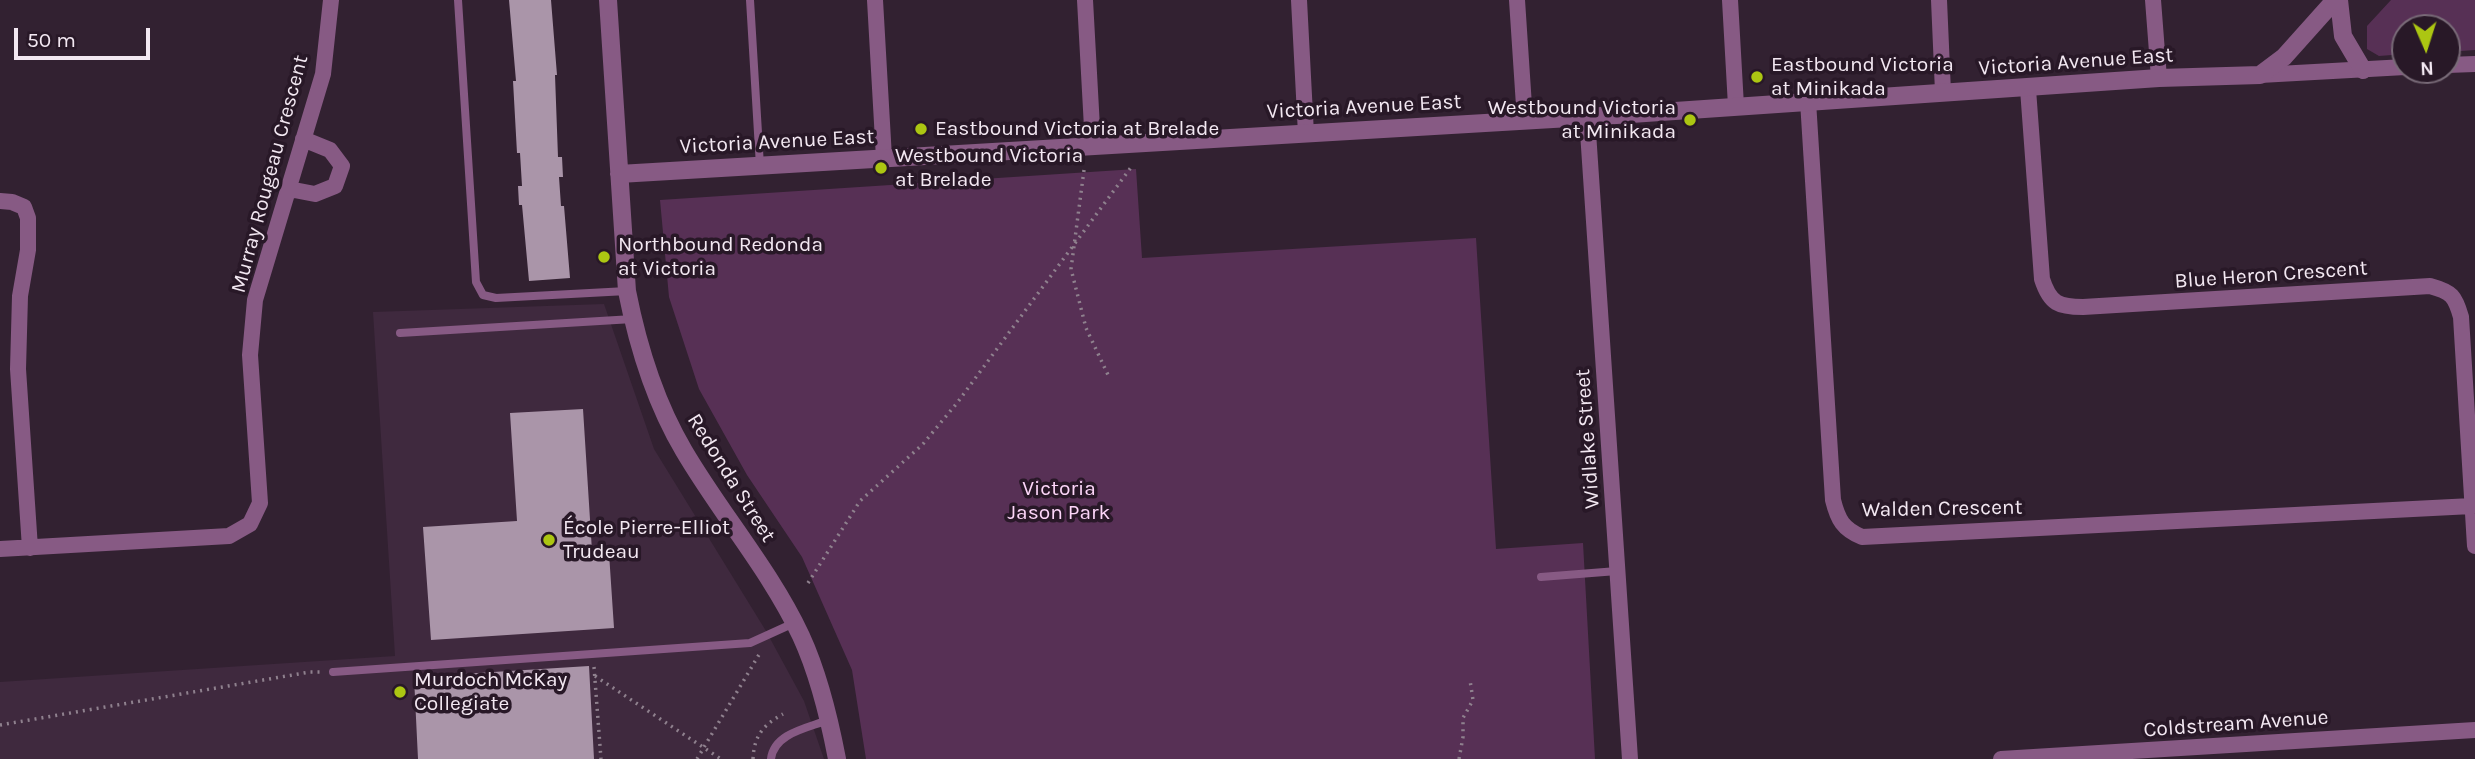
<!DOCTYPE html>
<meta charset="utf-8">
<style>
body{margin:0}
#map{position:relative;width:2475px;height:759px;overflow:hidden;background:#322131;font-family:Karla,sans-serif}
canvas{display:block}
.north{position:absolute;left:2391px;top:14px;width:70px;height:70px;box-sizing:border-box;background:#281827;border:2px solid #796b78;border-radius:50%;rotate:177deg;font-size:19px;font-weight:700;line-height:28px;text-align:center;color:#f3e8f2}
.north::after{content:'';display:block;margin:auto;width:24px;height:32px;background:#acc612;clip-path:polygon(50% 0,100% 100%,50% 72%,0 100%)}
.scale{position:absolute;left:14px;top:28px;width:136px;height:32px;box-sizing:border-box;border:4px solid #f3e8f2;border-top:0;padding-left:9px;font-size:21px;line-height:24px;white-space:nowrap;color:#f3e8f2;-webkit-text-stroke:5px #281827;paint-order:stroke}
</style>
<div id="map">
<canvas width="2475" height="759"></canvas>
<div class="north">N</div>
<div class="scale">50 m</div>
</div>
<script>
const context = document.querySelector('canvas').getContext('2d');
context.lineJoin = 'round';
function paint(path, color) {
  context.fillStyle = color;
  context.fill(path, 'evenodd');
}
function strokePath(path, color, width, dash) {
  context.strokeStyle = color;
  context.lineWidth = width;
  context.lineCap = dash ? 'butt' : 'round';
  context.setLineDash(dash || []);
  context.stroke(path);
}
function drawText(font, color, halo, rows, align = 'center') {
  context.font = font + ' Karla,sans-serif';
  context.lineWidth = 7;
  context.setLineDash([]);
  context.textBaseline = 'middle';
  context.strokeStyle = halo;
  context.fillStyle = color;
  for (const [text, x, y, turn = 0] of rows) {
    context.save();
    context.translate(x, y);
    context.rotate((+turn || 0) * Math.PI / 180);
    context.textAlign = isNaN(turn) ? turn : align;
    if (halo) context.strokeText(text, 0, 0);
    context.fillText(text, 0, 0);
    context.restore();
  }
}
const built = new Path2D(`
 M604 304 654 449 766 631 804 701 824 759H0V682L395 656 373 312Z`);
const green = new Path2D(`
 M2391 0H2475V50L2447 52V28H2405V54L2379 56 2367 49V26Z
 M1136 169 1142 258 1476 238 1496 549 1583 543 1595 759H866L852 670 802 557 747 475 699 389 669 297 660 200Z`);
const building = new Path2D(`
 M509 0H551L557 75H555L558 157H562L563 177H559L561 206H564L570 278 529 281 522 205H519L518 186H522L520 153H517L513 81H516Z
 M583 409 592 551 609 553 614 628 431 640 423 527 517 521 510 413Z
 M589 666 594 759H418L414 677Z`);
const path = new Path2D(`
 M1084 170 1071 269 1086 328 1109 377
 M808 583 860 501 923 444 957 403 1132 166
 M594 667 601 759
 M595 676 721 759
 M0 725 310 672H322
 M697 759 760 653
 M753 759C754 736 763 725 783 714
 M1459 759 1463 737V718L1473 700 1470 680`);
const service = new Path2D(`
 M458 0 476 282 483 295 496 298 627 291
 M750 0 760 166
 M400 333 633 319
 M1541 577 1617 571
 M333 672 750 643 794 623
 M771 759C774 733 808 728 828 720`);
const minor = new Path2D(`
 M875 0 884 158
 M1085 0 1093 146
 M1299 0 1306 134
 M1517 0 1525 121
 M1730 0 1736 106
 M1939 0 1943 92
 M2153 0 2159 78
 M2447 65 2475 64
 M2260 75 2405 67
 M2028 89 2042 279C2050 304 2059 307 2083 307L2430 286C2452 292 2455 296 2461 317L2475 546
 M1808 101 1833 500C1838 520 1843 529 1862 537L2472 506
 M1587 117 1630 759
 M289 189 315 194 335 186 342 166 330 150 303 139
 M0 201 12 202 24 207 28 218V250L20 296 18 369 30 548
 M0 549 229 536 250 524 260 503 250 355 255 300 323 74 331 0
 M2001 759 2475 730`);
const tertiary = new Path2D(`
 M608 0 627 291C638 347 655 402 684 451 721 514 770 570 801 636 819 675 829 717 837 759
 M2339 0 2343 36 2363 70
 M619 174 1587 117 2159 78 2260 75 2284 57 2335 0`);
const markers = [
 [1757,77,7,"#acc612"],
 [1690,120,7,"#acc612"],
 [921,129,7,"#acc612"],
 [881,168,7,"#acc612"],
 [604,257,7,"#acc612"],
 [549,540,7,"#acc612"],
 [400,692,7,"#acc612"]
];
const streetNames = [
 ["Victoria Avenue East",2076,62,-4],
 ["Victoria Avenue East",1364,107,-3],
 ["Victoria Avenue East",777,142,-3],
 ["Murray Rougeau Crescent",270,174,-75],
 ["Blue Heron Crescent",2271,275,-4],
 ["Widlake Street",1588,439,-94],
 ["Redonda Street",731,478,58],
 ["Walden Crescent",1942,509,-1],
 ["Coldstream Avenue",2236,724,-4]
];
const poiNames = [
 ["Eastbound Victoria",1771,65],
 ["at Minikada",1771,89],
 ["Westbound Victoria",1676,108,"right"],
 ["at Minikada",1676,132,"right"],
 ["Eastbound Victoria at Brelade",935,129],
 ["Westbound Victoria",895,156],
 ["at Brelade",895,180],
 ["Northbound Redonda",618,245],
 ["at Victoria",618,269],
 ["École Pierre-Elliot",563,528],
 ["Trudeau",563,552],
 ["Murdoch McKay",414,680],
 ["Collegiate",414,704]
];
const parkNames = [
 ["Victoria",1059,489],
 ["Jason Park",1059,513]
];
paint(built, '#3f293e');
paint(green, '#573055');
paint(building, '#aa95a9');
strokePath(path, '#8f818e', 3.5, [2, 5]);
strokePath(service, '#875a84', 8);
strokePath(minor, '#875a84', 16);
strokePath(tertiary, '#875a84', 18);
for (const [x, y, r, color] of markers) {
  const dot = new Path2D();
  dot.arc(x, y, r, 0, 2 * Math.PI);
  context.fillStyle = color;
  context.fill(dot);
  strokePath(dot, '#281827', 2.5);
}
drawText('21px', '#f3e8f2', '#281827', streetNames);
drawText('21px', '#f3e8f2', '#281827', poiNames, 'left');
drawText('21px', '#fdd6f9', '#281827', parkNames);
</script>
